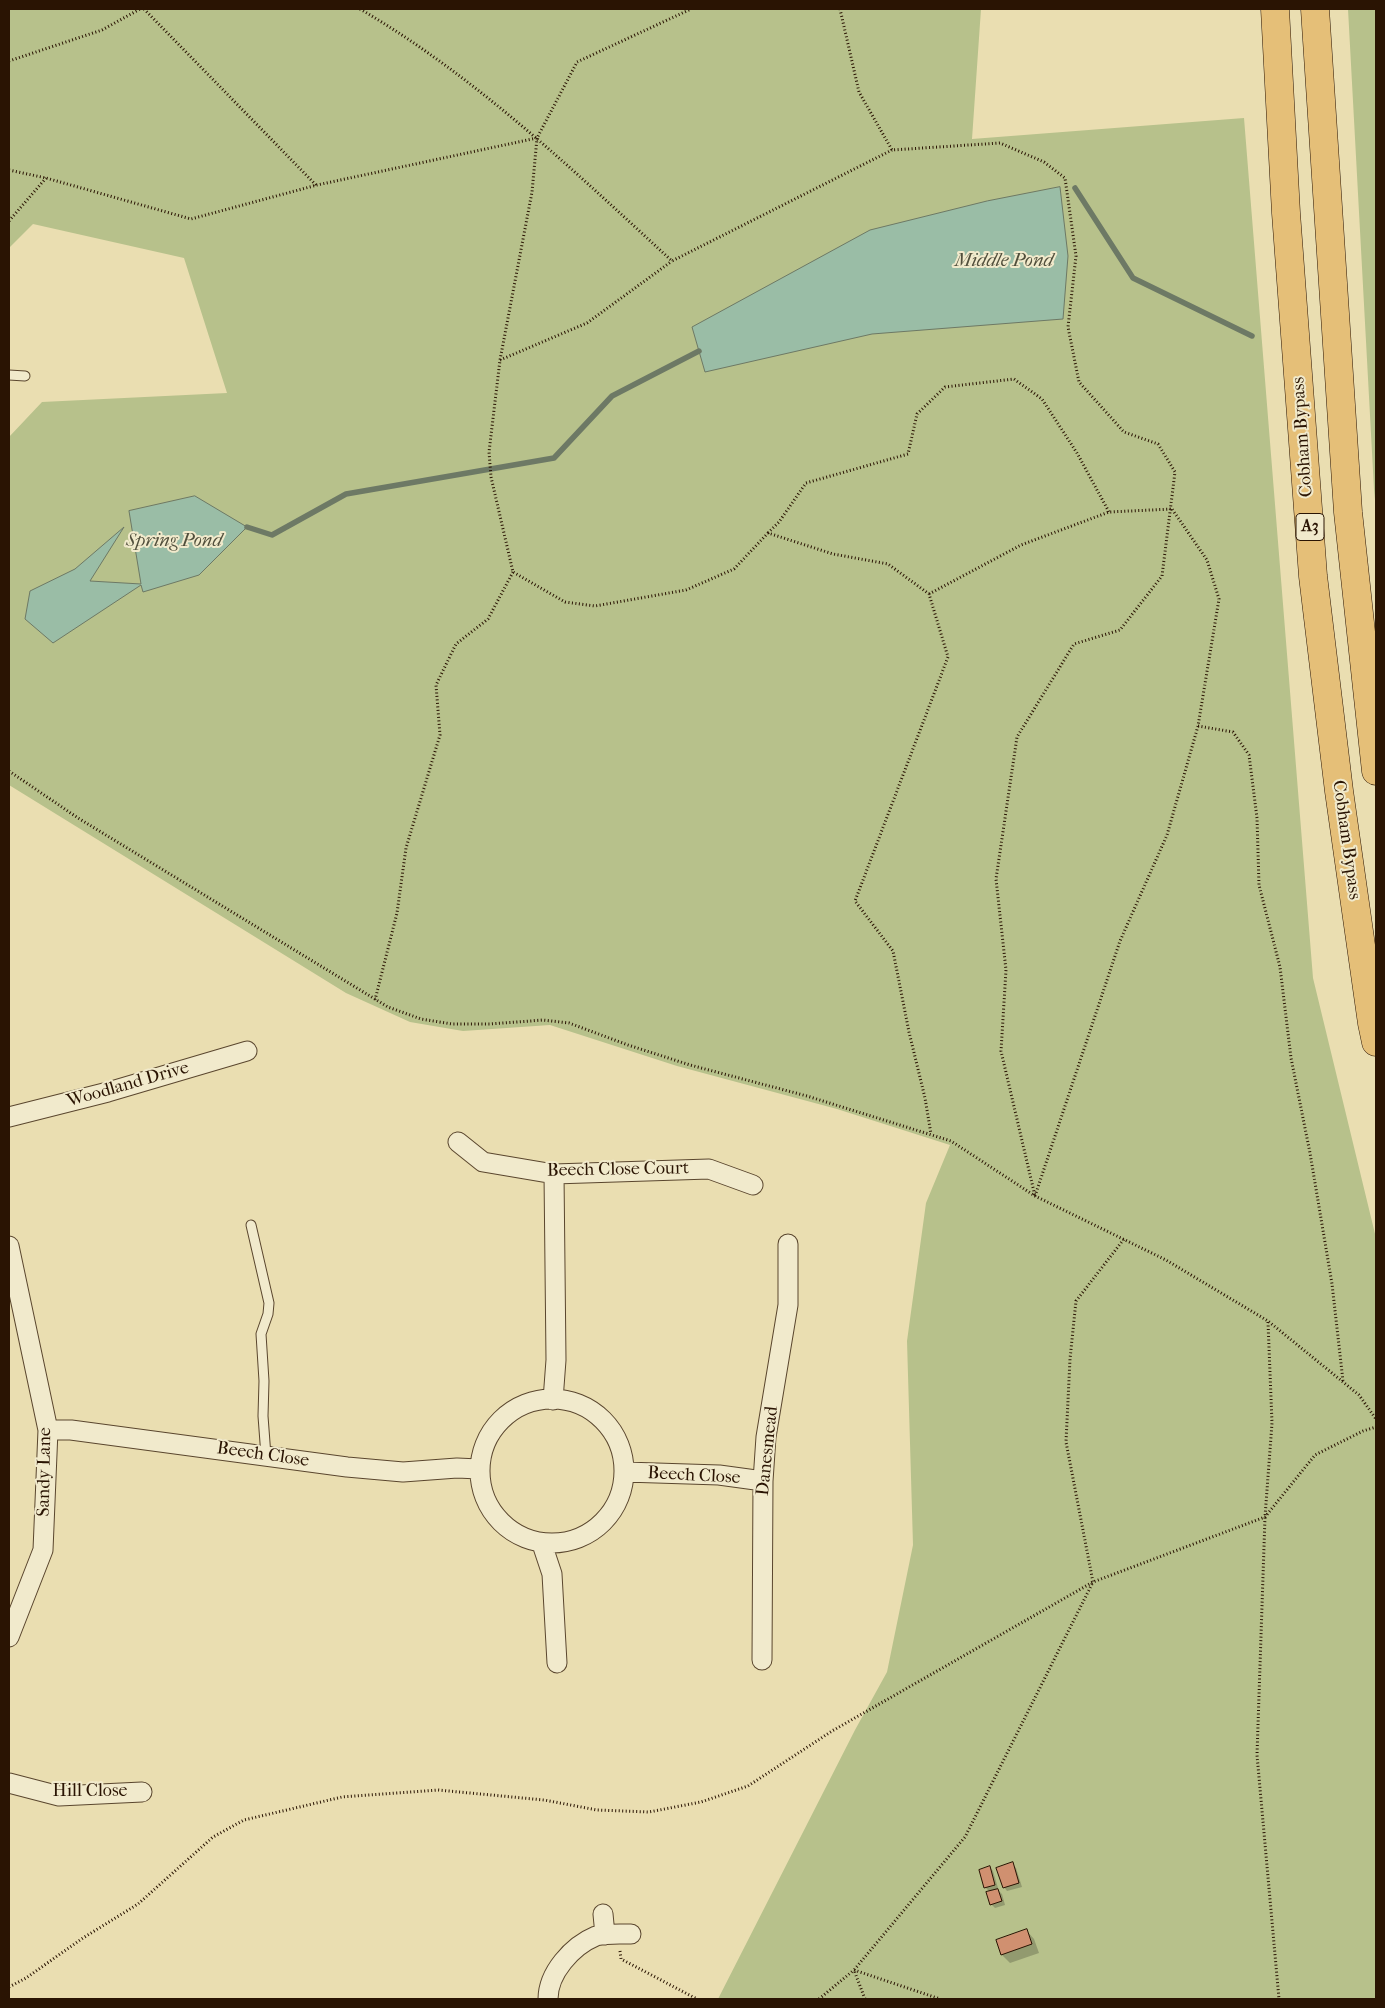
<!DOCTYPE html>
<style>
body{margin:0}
#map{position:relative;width:1385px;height:2008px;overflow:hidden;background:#eadeb1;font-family:"IM FELL French Canon",serif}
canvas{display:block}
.frame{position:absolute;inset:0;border:10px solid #2a1403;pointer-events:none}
</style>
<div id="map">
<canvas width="1385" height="2008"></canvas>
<div class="frame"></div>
</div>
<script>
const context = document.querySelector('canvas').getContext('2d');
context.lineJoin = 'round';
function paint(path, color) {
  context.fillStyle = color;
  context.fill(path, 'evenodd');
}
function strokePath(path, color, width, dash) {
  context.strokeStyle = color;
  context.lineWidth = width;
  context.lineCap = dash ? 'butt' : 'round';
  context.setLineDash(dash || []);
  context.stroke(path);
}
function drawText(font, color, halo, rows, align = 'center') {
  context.font = font + ' "IM FELL French Canon",serif';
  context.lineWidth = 4;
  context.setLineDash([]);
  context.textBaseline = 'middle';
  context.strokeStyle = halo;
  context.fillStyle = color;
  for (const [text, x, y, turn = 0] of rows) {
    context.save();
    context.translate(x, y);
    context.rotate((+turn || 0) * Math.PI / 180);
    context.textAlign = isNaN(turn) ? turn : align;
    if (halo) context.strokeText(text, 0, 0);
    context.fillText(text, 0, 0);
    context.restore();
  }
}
const green = new Path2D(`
 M9 9H981L972 139 1244 118 1313 978 1376 1238V1999H718L855 1730 887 1672 913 1545 907 1341 926 1203 950 1145 837 1109 677 1066 550 1025 463 1031 410 1022 346 993 9 785V437L42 402 227 393 184 258 33 224 9 248Z
 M1348 9H1376V511L1374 489Z`);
const water = new Path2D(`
 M1060 187 1068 256 1063 319 872 334 705 372 692 327 870 230 987 201Z
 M195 496 247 527 199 575 143 592 141 585 53 643 25 619 30 591 75 569 124 527 90 581 141 584 129 511Z`);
const shadow = new Path2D(`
 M1012 1864 1016 1868 1022 1887 1007 1891 1004 1887Z
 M990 1867 993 1871 998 1888 997 1889 1002 1894 1005 1905 995 1908 991 1904 990 1892 985 1887Z
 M1026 1930 1034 1939 1039 1953 1010 1963 1002 1955Z`);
const stream = new Path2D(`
 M1075 188 1133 278 1252 336
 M247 527 272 535 346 494 554 458 612 396 699 351`);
const building = new Path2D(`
 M1013 1862 1019 1883 1003 1888 996 1868Z
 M990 1866 995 1885 984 1888 979 1870Z
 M998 1889 1002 1901 990 1905 986 1892Z
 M1027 1929 1032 1944 1001 1955 996 1940Z`);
const path = new Path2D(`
 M144 9 316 185
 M360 9C475 76 574 171 672 261L892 150
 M840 9 859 92 892 150 1000 143 1044 162 1065 178 1076 256 1068 327 1079 382 1124 432 1158 444 1175 472 1162 576 1120 630 1074 644 1017 737 996 879 1006 970 1001 1051 1035 1196
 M9 61 102 30 140 9
 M537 138 532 192 500 360 489 452 491 477 513 572 565 602 595 606 686 590 734 569 768 533 833 554 888 564 929 594 948 657 855 901 893 951 909 1032 925 1098 931 1134
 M9 170 46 178 191 219 317 185 537 138 577 62 691 9
 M9 221 46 178
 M500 360 587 323 672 261
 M768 533 779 522 806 483 908 454 917 414 945 387 1014 379 1042 399 1077 453 1109 512
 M929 594 1021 545 1109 512 1172 509
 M1198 726 1233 732 1249 755 1257 818 1259 885 1280 967 1291 1058 1310 1153 1332 1284 1343 1381
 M9 771 78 818 388 1007 421 1019 452 1024H490L543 1020 569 1023 628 1045 690 1065 807 1096 951 1141 1035 1196 1166 1260 1268 1321 1359 1395 1376 1419
 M375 1000 397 913 406 848 440 735 436 685 456 644 488 619 513 572
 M1035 1196 1120 941 1167 835 1198 726 1219 599 1207 560 1172 509
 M1268 1322 1272 1423 1265 1517 1257 1755 1279 1999
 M620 1951 621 1959 697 1999
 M9 1987 26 1978 83 1938 138 1904 213 1837 244 1820 342 1797 438 1790 544 1800 597 1810 649 1812 701 1802 748 1786 832 1731 1093 1582 1265 1517 1315 1455 1363 1431 1376 1427
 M819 1999 854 1970 940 1999
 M865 1999 854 1970 965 1837 1093 1582 1066 1442 1070 1359 1076 1301 1124 1239`);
const lane = new Path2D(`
 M9 375 25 376
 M251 1225 269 1303 268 1314 261 1334 264 1381 263 1416 266 1456`);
const street = new Path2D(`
 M9 1117 108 1092 247 1051
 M458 1142 483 1162 554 1174 709 1169 753 1185
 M9 1246 48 1430 43 1550 9 1637
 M480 1471a72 72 0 1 1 144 0a72 72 0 1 1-144 0Z
 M553 1400 556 1360 554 1174
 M48 1430H71L347 1467 403 1472 457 1468 479 1469
 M625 1472 719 1475 763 1481
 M542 1544 552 1574 557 1663
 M762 1660 763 1481 766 1437 788 1305V1244
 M9 1783 59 1796 142 1792
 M603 1914 605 1935
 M548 1999C548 1973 572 1946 596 1936 606 1933 621 1934 631 1934`);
const highway = new Path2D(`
 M1275 9 1286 213 1313 576 1339 791 1372 1023 1376 1042
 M1315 9 1348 512 1376 771`);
const shields = [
 [1310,527,28]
];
const shieldNames = [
 ["A3",1310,527]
];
const streetNames = [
 ["Cobham Bypass",1303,437,-94],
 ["Cobham Bypass",1346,840,82],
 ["Woodland Drive",128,1085,-16],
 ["Beech Close Court",618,1170,-1],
 ["Danesmead",768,1451,-84],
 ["Beech Close",263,1455,8],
 ["Sandy Lane",45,1472,-89],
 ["Beech Close",694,1476,3],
 ["Hill Close",90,1792]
];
const waterNames = [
 ["Middle Pond",1004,261],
 ["Spring Pond",174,541]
];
paint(green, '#b7c18b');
paint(water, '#9abda6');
strokePath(water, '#6d7965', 1);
paint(shadow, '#0003');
strokePath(stream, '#6d7965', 5.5);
paint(building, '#d09070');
strokePath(building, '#2a1403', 1);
strokePath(lane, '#5a462e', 11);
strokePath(street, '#5a462e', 21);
strokePath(highway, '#2a1403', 29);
strokePath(path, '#2a1403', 3, [1, 2.5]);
strokePath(lane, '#f1eacc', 9);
strokePath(street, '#f1eacc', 19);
strokePath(highway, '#e5bf78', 28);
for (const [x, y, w] of shields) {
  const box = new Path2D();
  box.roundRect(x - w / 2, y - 13.5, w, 27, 4);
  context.fillStyle = '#f1eacc';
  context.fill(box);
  strokePath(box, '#2a1403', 1);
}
drawText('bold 16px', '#2a1403', null, shieldNames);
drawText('18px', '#2a1403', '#f1eacc', streetNames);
drawText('italic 19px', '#514f3c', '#f1eacc', waterNames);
</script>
